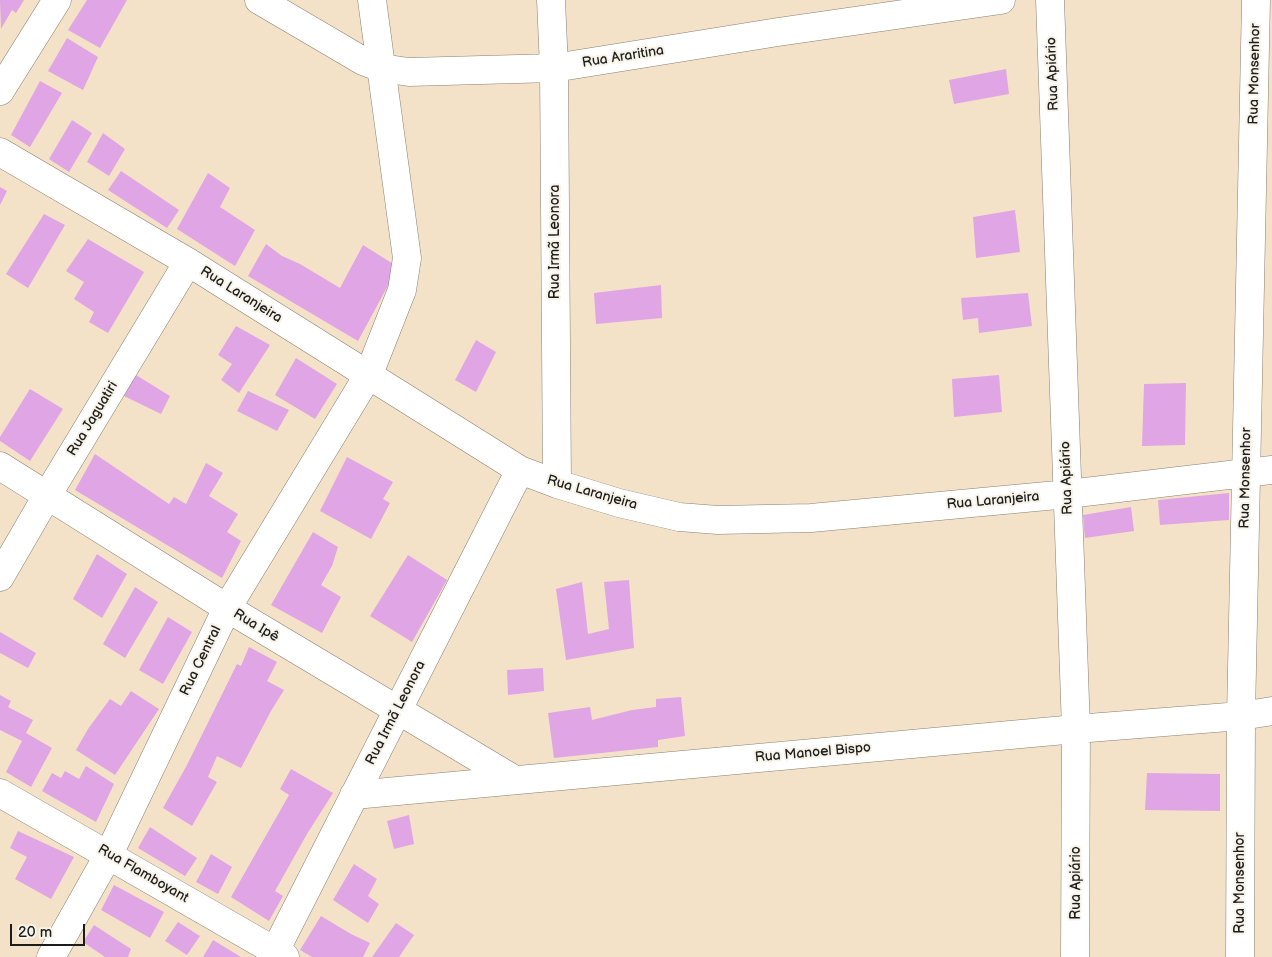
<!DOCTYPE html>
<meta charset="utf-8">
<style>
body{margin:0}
#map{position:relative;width:1272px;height:957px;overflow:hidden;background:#f4e2c8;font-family:"Balsamiq Sans",sans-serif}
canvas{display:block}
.scale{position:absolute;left:10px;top:924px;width:75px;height:22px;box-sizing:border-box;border:2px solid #1c1c1c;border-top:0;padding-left:6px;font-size:15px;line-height:18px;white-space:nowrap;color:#1c1c1c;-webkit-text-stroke:4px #f7f3e8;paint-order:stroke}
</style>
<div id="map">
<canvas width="1272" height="957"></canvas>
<div class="scale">20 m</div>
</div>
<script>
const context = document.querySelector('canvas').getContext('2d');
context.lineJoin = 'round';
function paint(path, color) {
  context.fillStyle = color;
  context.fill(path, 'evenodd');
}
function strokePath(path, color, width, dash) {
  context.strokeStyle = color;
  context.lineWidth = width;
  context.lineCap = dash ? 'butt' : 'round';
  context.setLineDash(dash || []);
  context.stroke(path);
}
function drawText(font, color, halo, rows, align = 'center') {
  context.font = font + ' "Balsamiq Sans",sans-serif';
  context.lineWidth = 4;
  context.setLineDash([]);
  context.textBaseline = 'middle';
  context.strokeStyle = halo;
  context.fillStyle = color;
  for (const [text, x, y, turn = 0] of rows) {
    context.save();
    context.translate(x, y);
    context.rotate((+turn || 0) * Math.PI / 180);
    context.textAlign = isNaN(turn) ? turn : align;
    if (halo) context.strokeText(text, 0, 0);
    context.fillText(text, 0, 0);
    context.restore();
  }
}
const building = new Path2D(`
 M0 0H24L16 13 12 10 1 29Z
 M87 0H127L100 48 68 30Z
 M67 38 98 57 83 90 48 71Z
 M1006 69 1009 94 954 104 949 80Z
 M40 81 62 93 30 147 11 135Z
 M72 120 92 133 69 172 49 159Z
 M103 133 125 149 109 176 87 162Z
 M121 171 179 210 167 228 108 190Z
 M208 173 230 188 220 207 255 230 235 266 177 229Z
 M0 187 7 191 0 205Z
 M1015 210 1020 252 976 258 973 217Z
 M44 214 65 225 28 288 6 274Z
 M88 239 144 272 108 333 89 322 94 312 74 299 84 282 66 271Z
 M266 244 282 256 300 264 340 288 363 245 398 267 358 341 248 276Z
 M661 285 662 318 596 324 594 293Z
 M1028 293 1032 326 979 333 978 318 963 320 961 298Z
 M236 326 270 345 239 393 221 380 232 364 218 355Z
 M476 340 496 352 476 392 455 380Z
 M296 358 337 384 315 419 275 395Z
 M136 375 170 396 161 414 124 396Z
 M999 375 1002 412 954 417 952 379Z
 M1186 383 1185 445 1142 446 1144 384Z
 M30 389 63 409 30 461 0 441V437Z
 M248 391 289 410 277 431 237 411Z
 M95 454 169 504 174 497 186 504 206 463 223 473 209 496 238 514 227 532 241 541 222 578 75 490Z
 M347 457 393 482 383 499 390 503 371 539 320 511Z
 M1229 493V520L1160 525 1158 500Z
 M1131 507 1134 531 1085 538 1083 515Z
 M313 532 338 547 332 566 321 585 341 597 322 633 271 605Z
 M97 554 127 574 102 618 73 599Z
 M408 555 447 580 412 642 370 616Z
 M629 580 634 648 566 660 556 589 582 582 588 634 609 629 604 582Z
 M135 587 158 602 125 658 103 644Z
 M168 617 192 632 163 684 139 670Z
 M0 632 36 653 28 668 0 653Z
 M249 647 277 662 267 681 284 690 271 711 241 768 217 756 208 777 217 782 192 826 163 808 187 765 237 664 241 666Z
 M543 668 544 691 508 695 507 670Z
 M131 691 159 709 115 775 76 750 88 729 110 699 121 706Z
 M0 695 11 701 8 707 33 720 26 733 52 748 31 787 6 772 22 741 0 730Z
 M681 697 685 736 658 740V747L554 758 548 713 590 707 592 720 632 710 656 707V699Z
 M86 766 114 784 96 822 42 791 52 773 61 778 65 771 79 779Z
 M291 769 333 793 307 834 275 891 283 896 269 921 231 897 289 795 280 789Z
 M1147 773 1220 774V811L1145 810Z
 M409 815 414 844 394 849 387 821Z
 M150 827 197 858 185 876 138 848Z
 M18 831 74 857 51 899 15 879 27 857 10 848Z
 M211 854 232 867 218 894 196 882Z
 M354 864 377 879 368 896 379 904 368 923 333 900Z
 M114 885 164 912 150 938 101 910Z
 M321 916 351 934 370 943 363 957H312L300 950Z
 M178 922 200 936 187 955 165 941Z
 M396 923 414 935 399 957H372Z
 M94 925 131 949 128 957H105L83 942Z
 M213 940 241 957H203Z`);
const street = new Path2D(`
 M259 0 363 61 381 68 409 72 554 68 778 32 1001 0
 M551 0 554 68 557 484
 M1050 0 1076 729 1075 957
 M0 91 57 0
 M0 152 188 262 520 470 557 484 619 503 679 517 718 520 811 518 1068 494 1272 470
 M0 466 227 608 515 780
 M0 577 48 494 188 262
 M0 793 285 957
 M354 795 1076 729 1241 716 1272 711
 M51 957 109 854 227 608 369 374 402 290 407 258 372 0
 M272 957 520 470
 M1240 957 1241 716 1256 0`);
const streetNames = [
 ["Rua Araritina",623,57,-9],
 ["Rua Apiário",1053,74,-92],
 ["Rua Monsenhor",1255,74,-89],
 ["Rua Irmã Leonora",555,242,-90],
 ["Rua Laranjeira",241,295,32],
 ["Rua Jaguatiri",93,419,-59],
 ["Rua Apiário",1067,478,-92],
 ["Rua Monsenhor",1246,478,-89],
 ["Rua Laranjeira",592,493,16],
 ["Rua Laranjeira",993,501,-5],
 ["Rua Ipê",256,626,31],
 ["Rua Central",201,661,-64],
 ["Rua Irmã Leonora",396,713,-63],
 ["Rua Manoel Bispo",813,753,-5],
 ["Rua Flamboyant",143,874,30],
 ["Rua Apiário",1076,883,-90],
 ["Rua Monsenhor",1240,883,-90]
];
paint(building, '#e0a5e4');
strokePath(street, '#887f72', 29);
strokePath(street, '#fff', 28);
drawText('14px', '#1c1c1c', '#f7f3e8', streetNames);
</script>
